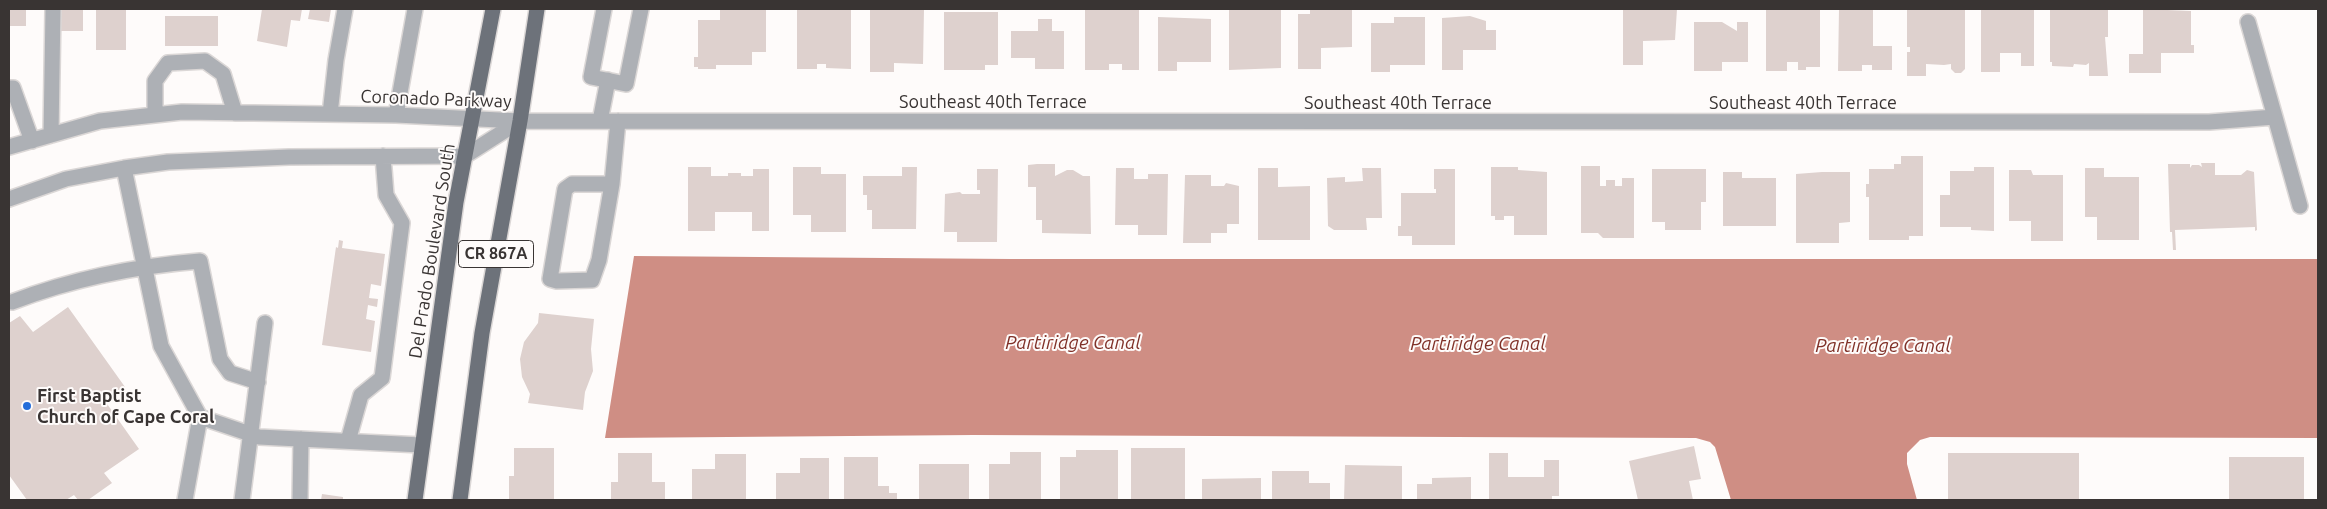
<!DOCTYPE html>
<style>
body{margin:0}
#map{position:relative;width:2327px;height:509px;overflow:hidden;background:#fefbfa;font-family:Ubuntu,sans-serif}
canvas{display:block}
.frame{position:absolute;inset:0;border:10px solid #393433;pointer-events:none}
</style>
<div id="map">
<canvas width="2327" height="509"></canvas>
<div class="frame"></div>
</div>
<script>
const context = document.querySelector('canvas').getContext('2d');
context.lineJoin = 'round';
function paint(path, color) {
  context.fillStyle = color;
  context.fill(path, 'evenodd');
}
function strokePath(path, color, width, dash) {
  context.strokeStyle = color;
  context.lineWidth = width;
  context.lineCap = dash ? 'butt' : 'round';
  context.setLineDash(dash || []);
  context.stroke(path);
}
function drawText(font, color, halo, rows, align = 'center') {
  context.font = font + ' Ubuntu,sans-serif';
  context.lineWidth = 4;
  context.setLineDash([]);
  context.textBaseline = 'middle';
  context.strokeStyle = halo;
  context.fillStyle = color;
  for (const [text, x, y, turn = 0] of rows) {
    context.save();
    context.translate(x, y);
    context.rotate((+turn || 0) * Math.PI / 180);
    context.textAlign = isNaN(turn) ? turn : align;
    if (halo) context.strokeText(text, 0, 0);
    context.fillText(text, 0, 0);
    context.restore();
  }
}
const water = new Path2D(`
 M634 256 1011 259H2318V438L1930 437 1920 440 1907 453V464L1917 500H1731L1715 447 1710 442 1696 438 974 435 605 438Z`);
const building = new Path2D(`
 M9 9H26V26H9Z
 M59 9H83V31H59Z
 M96 9H126V50H96Z
 M262 9H302L300 21 291 20 287 47 257 41Z
 M310 9H331L329 22 308 19Z
 M720 9H766V52H752V65H716V69H698V67H694V57H698V20H720Z
 M797 9H851V69L826 68V64H817V69H797Z
 M870 9H924L923 64 894 63V72H870Z
 M1229 9H1281V68L1229 70Z
 M1310 9H1352V47L1321 48V69H1298V14H1310Z
 M1623 9H1677L1675 40 1643 41V65H1623Z
 M1766 9H1820V67H1806V70H1798V62H1787V71H1766Z
 M1839 9H1873V46H1892V70H1872V65H1862V71H1838Z
 M1907 9H1965V69L1961 73H1955L1951 69V64L1944 65 1926 64V76H1907V52H1910V47H1907Z
 M1981 9H2034V66H2021V53H2000V72H1981Z
 M2050 9H2108V37H2105L2108 76H2089V63L2086 65 2074 64 2073 67 2052 66V62H2050Z
 M2143 9 2191 11V45H2194V53H2161V73H2129V54H2143Z
 M1085 10H1139V70H1122V64H1109V70H1085Z
 M944 12H998V65H985V70H944Z
 M165 16H218V46H165Z
 M1470 16 1486 21V30H1496V50H1463V70H1442V18Z
 M1158 17 1211 19V62H1177V71H1158Z
 M1394 17H1425V65H1390V72H1371V23H1394Z
 M1038 19H1052V31H1064V69H1035V58H1011V31H1038Z
 M1694 22H1722L1737 31V22H1748V62H1722V71H1694Z
 M1901 156H1923V236H1909V240H1869V197H1866V184H1869V169H1894V164H1901Z
 M2201 163H2215V175H2241L2247 170 2254 172 2257 230 2255 231V227L2175 230 2176 250H2173L2172 232H2170L2168 164H2190V168L2192 165H2199L2202 167Z
 M1037 164H1055V176L1067 170H1073L1083 176H1090L1091 234 1042 233V220H1036V187H1028V165Z
 M1581 166H1600V186H1606V180H1615V186H1622V178H1634V238H1603L1598 233H1581Z
 M688 167H711V176H728V173H741V176H753V169H769V231H752V212H715V231H688Z
 M793 167H821V174H846V232H811V215H793Z
 M902 167H917L916 229H872V210H867V195H863V176H902Z
 M1491 167H1518V170L1547 172V235H1514V216H1504V220H1495V216H1491Z
 M1974 167H1994V231L1971 230V227H1940V195H1950V171H1974Z
 M1116 168H1134V179H1148V174H1168L1167 235H1138V225H1115Z
 M1258 168H1278V187L1310 186V240H1258Z
 M1362 168H1381L1382 218H1366L1367 230H1334L1328 226 1327 178 1345 177V182L1363 181Z
 M2085 168H2104V177H2139V240H2097V217H2085Z
 M977 169H998L997 242H957V232H944L945 194 960 192 962 194H980V190H977Z
 M1434 169H1455V245H1412V236H1398V226H1401V193H1436V189H1434Z
 M1652 169H1706V202H1701V230H1665V222H1652Z
 M2009 170H2031L2033 175H2063V241H2031V221H2009Z
 M1723 172H1742V178H1776V226H1723Z
 M1822 172H1850V222L1839 223V243H1796V174Z
 M1185 175H1211V186H1224L1226 183 1239 186V224H1227V233H1211V243H1183Z
 M339 240 343 241 342 248 385 254 381 286 371 284 369 298 378 299 377 307 368 305 366 319 375 321 371 352 322 345 336 247 338 248Z
 M68 307 125 387 105 401 139 449 104 473 112 483 88 500H78L74 495 66 500H27L9 475V323L20 316 33 332Z
 M539 313 594 319 591 349 593 371 585 392 583 410 528 403 530 394 522 377 520 359 524 342 538 323Z
 M1694 446 1701 479 1689 481 1693 500H1638L1629 461Z
 M514 448H554V500H509V476H514Z
 M1131 448H1185V500H1131Z
 M1076 450H1118V500H1060V457H1076Z
 M1010 452H1041V500H989V464H1010Z
 M618 453H652V482H665V500H611V482H618Z
 M1489 453H1508V477H1544V460H1559V496H1552V500H1489Z
 M1948 453H2079V500H1948Z
 M715 454H746V500H692V469H715Z
 M844 457H878V486H889V493H897V500H844Z
 M2229 457H2304V500H2229Z
 M800 458H829V500H776V473H800Z
 M919 464H969V500H919Z
 M1345 465 1402 466V500H1344Z
 M1272 471H1309V483H1330V500H1272Z
 M1471 477V500H1417V484H1432V478Z
 M1261 478V500H1202V479Z
 M322 494 343 497V500H321Z`);
const minor = new Path2D(`
 M604 9 591 77 626 84 641 9
 M2248 22 2275 117
 M9 88H13L32 141
 M155 114V81L168 63 205 61 223 74 235 113
 M330 114 336 60 345 9
 M396 115 415 9
 M600 121 608 80
 M51 135 53 9
 M9 147 100 121 182 112 396 115 520 121 2209 122 2275 117 2300 206
 M124 168 161 346 200 417 259 437 421 445
 M612 184 599 260 592 280 557 281 550 279 565 189 572 184H612L618 121
 M9 199 66 179 124 168 168 162 289 157 465 156 520 121
 M12 302C72 279 136 266 200 261L220 359 230 373 258 382
 M348 441 361 395 382 378 402 223 386 195 383 156
 M185 500 200 417
 M242 500 265 323
 M300 500 301 439`);
const major = new Path2D(`
 M415 500 456 202 493 9
 M460 500 482 333 520 121 537 9`);
const markers = [
 [27,406,5,"#246dd9"]
];
const shields = [
 [496,254,75]
];
const shieldNames = [
 ["CR 867A",496,254]
];
const streetNames = [
 ["Coronado Parkway",436,99,2],
 ["Southeast 40th Terrace",993,102],
 ["Southeast 40th Terrace",1398,103],
 ["Southeast 40th Terrace",1803,103],
 ["Del Prado Boulevard South",432,251,-81]
];
const poiNames = [
 ["First Baptist",37,396],
 ["Church of Cape Coral",37,417]
];
const waterNames = [
 ["Partiridge Canal",1073,343],
 ["Partiridge Canal",1478,344],
 ["Partiridge Canal",1883,346]
];
paint(water, '#cf8e84');
paint(building, '#ded1ce');
strokePath(minor, '#dbd7d6', 18);
strokePath(major, '#dbd7d6', 18);
strokePath(minor, '#adb0b5', 15);
strokePath(major, '#6d727a', 15);
for (const [x, y, r, color] of markers) {
  const dot = new Path2D();
  dot.arc(x, y, r, 0, 2 * Math.PI);
  context.fillStyle = color;
  context.fill(dot);
  strokePath(dot, '#fefbfa', 2);
}
for (const [x, y, w] of shields) {
  const box = new Path2D();
  box.roundRect(x - w / 2, y - 13.5, w, 27, 4);
  context.fillStyle = '#fefbfa';
  context.fill(box);
  strokePath(box, '#393433', 1);
}
drawText('bold 16px', '#393433', null, shieldNames);
drawText('18px', '#393433', '#fefbfa', streetNames);
drawText('bold 18px', '#393433', '#fefbfa', poiNames, 'left');
drawText('italic 19px', '#813229', '#fefbfa', waterNames);
</script>
